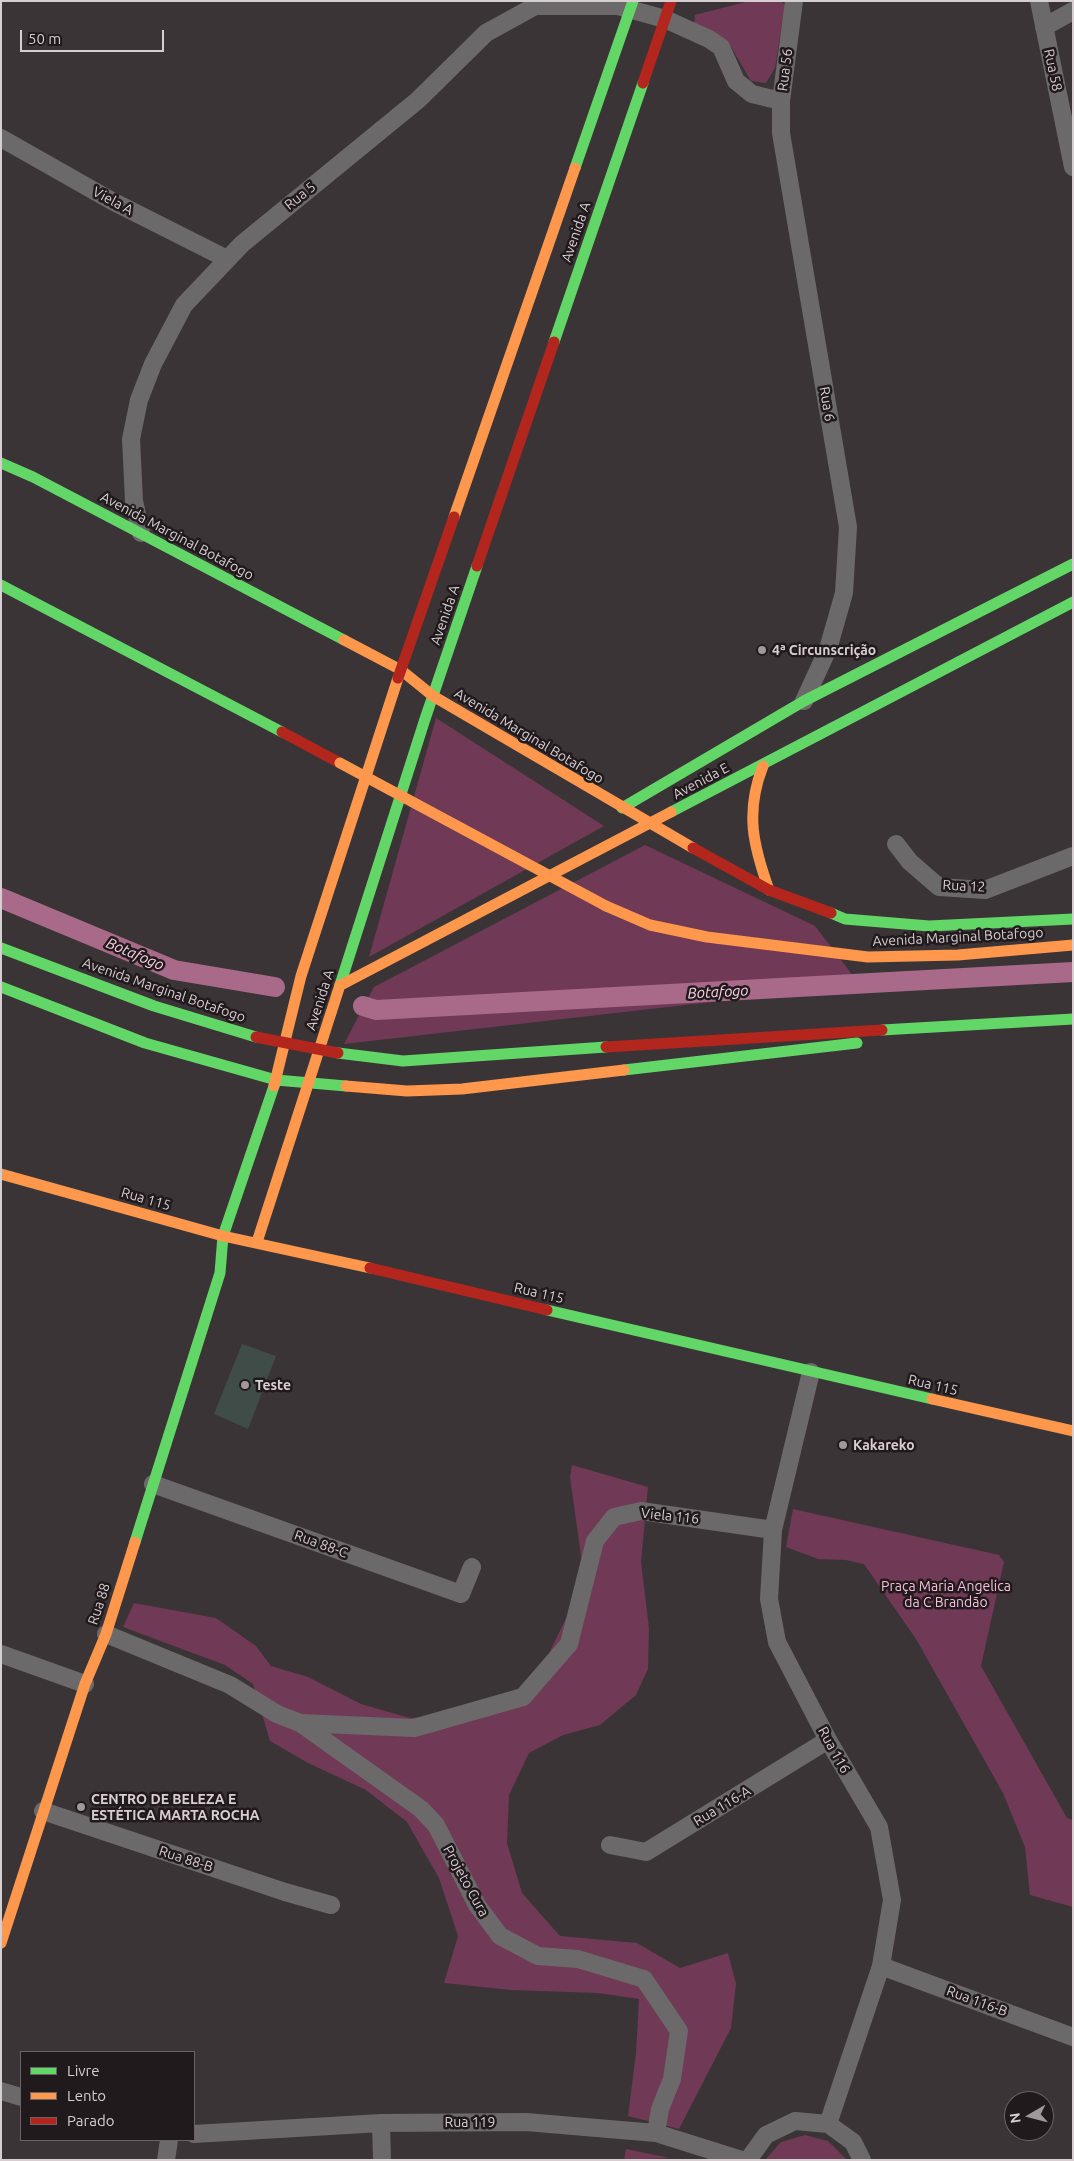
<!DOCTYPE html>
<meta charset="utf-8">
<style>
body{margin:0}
#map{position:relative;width:1074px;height:2161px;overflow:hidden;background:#3a3437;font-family:Ubuntu,sans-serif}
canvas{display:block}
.frame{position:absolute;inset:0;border:2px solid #d7ced2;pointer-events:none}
.legend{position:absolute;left:20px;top:2051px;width:175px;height:90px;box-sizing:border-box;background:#211a1d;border:1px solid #6a6265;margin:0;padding:6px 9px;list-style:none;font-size:15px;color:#d7ced2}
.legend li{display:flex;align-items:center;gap:10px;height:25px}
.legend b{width:25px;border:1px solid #6a6265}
.north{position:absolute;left:1004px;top:2091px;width:50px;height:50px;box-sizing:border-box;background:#211a1d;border:1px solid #6a6265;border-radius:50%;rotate:262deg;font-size:14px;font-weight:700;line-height:20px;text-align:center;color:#d7ced2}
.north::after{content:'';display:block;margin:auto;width:18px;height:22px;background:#a0989c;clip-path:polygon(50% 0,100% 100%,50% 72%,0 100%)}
.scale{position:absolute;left:20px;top:30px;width:144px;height:22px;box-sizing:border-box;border:2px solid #d7ced2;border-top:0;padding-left:6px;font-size:15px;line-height:18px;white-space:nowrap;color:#d7ced2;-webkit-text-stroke:4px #211a1d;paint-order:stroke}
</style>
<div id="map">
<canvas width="1074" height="2161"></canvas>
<div class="frame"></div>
<ul class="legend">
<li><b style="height:6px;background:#63d668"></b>Livre</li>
<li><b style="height:6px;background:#ff974d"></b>Lento</li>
<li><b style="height:6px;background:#b3261e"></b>Parado</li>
</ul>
<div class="north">N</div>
<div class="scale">50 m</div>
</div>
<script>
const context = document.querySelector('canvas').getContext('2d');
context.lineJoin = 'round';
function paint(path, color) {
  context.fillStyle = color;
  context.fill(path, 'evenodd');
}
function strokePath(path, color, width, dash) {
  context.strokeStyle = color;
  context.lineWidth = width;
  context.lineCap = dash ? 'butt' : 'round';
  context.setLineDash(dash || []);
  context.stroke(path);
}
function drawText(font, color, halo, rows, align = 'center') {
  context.font = font + ' Ubuntu,sans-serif';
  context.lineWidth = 5;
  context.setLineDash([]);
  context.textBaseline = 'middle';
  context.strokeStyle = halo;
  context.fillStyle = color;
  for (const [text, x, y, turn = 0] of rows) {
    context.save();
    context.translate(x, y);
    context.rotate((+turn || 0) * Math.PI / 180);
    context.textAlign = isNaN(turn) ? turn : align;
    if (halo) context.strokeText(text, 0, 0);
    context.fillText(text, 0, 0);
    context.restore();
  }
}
const green = new Path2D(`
 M749 1H781L785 5 775 68 766 83 751 81 730 45 694 26 695 15Z
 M436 718 604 826 369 957Z
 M645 845 815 926 860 985 344 1044 374 987Z
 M572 1465 648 1487 641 1562 649 1628 648 1669 636 1695 600 1725 563 1735 529 1753 509 1795 507 1843 522 1893 560 1936 637 1943 680 1968 728 1953 736 1984 731 2028 679 2129 628 2116 636 2053 639 1999 598 1993 511 1990 444 1983 458 1936 439 1878 407 1822 366 1790 308 1763 270 1741 253 1684 225 1665 123 1627 134 1603 216 1618 256 1646 271 1666 308 1677 361 1704 410 1718 463 1714 535 1682 574 1602 582 1563 570 1477Z
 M793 1509 999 1555 1004 1562 981 1666 1067 1818 1073 1820V1907L1030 1895 1025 1847 1003 1793 916 1639 864 1564 846 1560 818 1559 786 1547Z
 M805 2135 828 2141 847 2160H765L781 2142Z
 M626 2149 670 2158 624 2160Z`);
const canal = new Path2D(`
 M1 898 174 970 275 987
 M363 1006 376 1010 1073 972`);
const building = new Path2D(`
 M242 1344 276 1356 248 1429 214 1414Z`);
const street = new Path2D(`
 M794 1 781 101V133L848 527 844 593 828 649 804 701
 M1039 1 1073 167
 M1044 27 1073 11
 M1 138 112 201 227 259
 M141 533 134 501 131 439 139 400 153 364 184 305 242 244 418 100 486 33 535 6H618L665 19 709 39 721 47 736 81 752 94 781 101
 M896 844 910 862 939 887 985 890 1073 856
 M811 1372 773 1530 769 1599 777 1642 828 1740 879 1827 892 1900 881 1966 828 2124
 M153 1484 461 1594 472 1567
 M106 1634 230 1685 277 1714 300 1723 421 1809 436 1825 477 1905 500 1936 538 1956 578 1959 644 1979 679 2031 672 2079 660 2109 656 2133
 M1 1654 85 1684
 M300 1723 414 1728 523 1697 569 1644 595 1541 614 1517 641 1511 773 1530
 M43 1811 285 1892 331 1905
 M610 1845 646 1852 828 1740
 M881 1966 1073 2037
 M1 2091 21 2097
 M381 2123 382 2160
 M194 2134 381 2123 526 2122 656 2133 742 2160
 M166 2160 169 2140
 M748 2160 766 2135 795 2121 828 2124 853 2142 862 2160`);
const fast = new Path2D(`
 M575 168 633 1
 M554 342 643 83
 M1 463 33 477 344 640
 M1 585 282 732
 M622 808 804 701 1073 564
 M671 812 1073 602
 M831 913 845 919 929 926 1073 919
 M1 948 154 1006 256 1037
 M340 985 425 719 477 566
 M1 987 145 1043 276 1080 346 1086
 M882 1030 1073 1019
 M338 1053 403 1061 606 1047
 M624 1070 857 1043
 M547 1310 932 1399
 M135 1542 220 1273 223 1236 274 1086`);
const slow = new Path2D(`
 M454 517 575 168
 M344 640 401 670 433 696 693 848
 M763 766C745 812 753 845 769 890
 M606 906 650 925 707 937 868 957 958 955 1073 945
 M341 985 671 812
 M274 1086 301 976 398 678
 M346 1086 407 1091 462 1089 624 1070
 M1 1174 223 1236 370 1268
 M257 1242 340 985
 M932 1399 1073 1431
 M1 1943 85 1684 106 1634 135 1542`);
const jam = new Path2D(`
 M643 83 671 1
 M477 566 554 342
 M398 678 454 517
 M282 732 340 763
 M693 848 769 890 831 913
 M606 1047 882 1030
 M370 1268 547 1310`);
const slowBridge = new Path2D(`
 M340 763 606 906`);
const jamBridge = new Path2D(`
 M256 1037 338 1053`);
const markers = [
 [762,650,5,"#a0989c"],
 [245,1385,5,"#a0989c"],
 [843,1445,5,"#a0989c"],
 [81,1807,5,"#a0989c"]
];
const streetNames = [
 ["Rua 56",785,70,-83],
 ["Rua 58",1053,70,78],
 ["Rua 5",300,196,-39],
 ["Viela A",113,201,28],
 ["Avenida A",576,232,-71],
 ["Rua 6",827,404,80],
 ["Avenida Marginal Botafogo",177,536,28],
 ["Avenida A",445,615,-71],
 ["Avenida Marginal Botafogo",529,736,31],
 ["Avenida E",701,781,-28],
 ["Rua 12",964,886,3],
 ["Avenida Marginal Botafogo",958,937,-3],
 ["Avenida Marginal Botafogo",164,990,19],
 ["Avenida A",320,1000,-72],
 ["Rua 115",146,1199,16],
 ["Rua 115",539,1293,13],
 ["Rua 115",933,1385,13],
 ["Viela 116",670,1516,6],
 ["Rua 88-C",321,1544,20],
 ["Rua 88",99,1604,-72],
 ["Rua 116",834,1750,61],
 ["Rua 116-A",722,1806,-31],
 ["Rua 88-B",186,1859,18],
 ["Projeto Cura",466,1881,61],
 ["Rua 116-B",977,2001,20],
 ["Rua 119",470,2122]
];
const poiNames = [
 ["4ª Circunscrição",772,650],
 ["Teste",255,1385],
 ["Kakareko",853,1445],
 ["CENTRO DE BELEZA E",91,1799],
 ["ESTÉTICA MARTA ROCHA",91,1815]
];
const parkNames = [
 ["Praça Maria Angelica",946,1586],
 ["da C Brandão",946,1602]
];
const waterNames = [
 ["Botafogo",135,954,23],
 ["Botafogo",718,992,-3]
];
paint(green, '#703956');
strokePath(canal, '#a96a89', 20);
paint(building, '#404c48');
strokePath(street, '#6c696a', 18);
strokePath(fast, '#63d668', 11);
strokePath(slow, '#ff974d', 11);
strokePath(jam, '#b3261e', 11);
strokePath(slowBridge, '#ff974d', 11);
strokePath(jamBridge, '#b3261e', 11);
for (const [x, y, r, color] of markers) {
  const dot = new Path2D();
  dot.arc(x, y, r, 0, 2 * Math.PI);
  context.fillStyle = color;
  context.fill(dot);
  strokePath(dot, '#211a1d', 2);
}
drawText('14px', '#d7ced2', '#211a1d', streetNames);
drawText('bold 14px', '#d7ced2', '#211a1d', poiNames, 'left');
drawText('14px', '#fabfdb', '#211a1d', parkNames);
drawText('italic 15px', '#f9d1e3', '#211a1d', waterNames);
</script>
